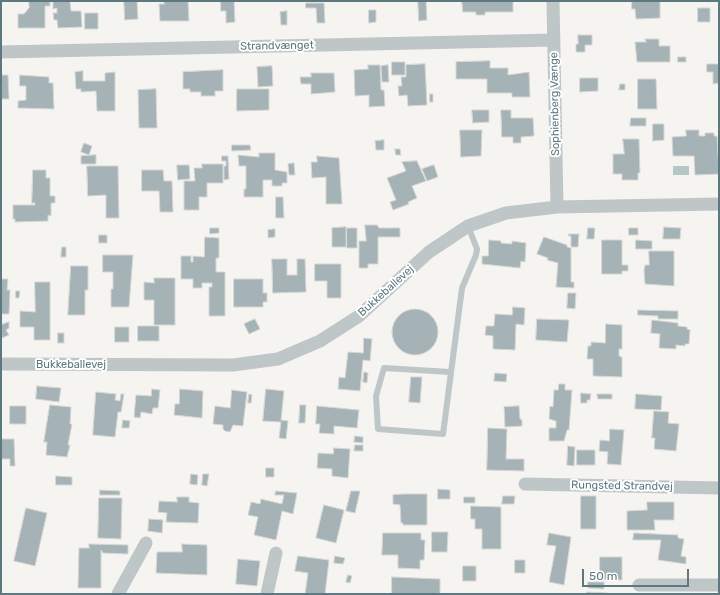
<!DOCTYPE html>
<meta charset="utf-8">
<style>
body{margin:0}
#map{position:relative;width:720px;height:595px;overflow:hidden;background:#f5f4f1;font-family:Rubik,sans-serif}
canvas{display:block}
.frame{position:absolute;inset:0;border:2px solid #5d787f;pointer-events:none}
.scale{position:absolute;left:582px;top:569px;width:107px;height:18px;box-sizing:border-box;border:2px solid #5d787f;border-top:0;padding-left:5px;font-size:12px;line-height:14px;white-space:nowrap;color:#5d787f;-webkit-text-stroke:3px #fff;paint-order:stroke}
</style>
<div id="map">
<canvas width="720" height="595"></canvas>
<div class="frame"></div>
<div class="scale">50 m</div>
</div>
<script>
const context = document.querySelector('canvas').getContext('2d');
context.lineJoin = 'round';
function paint(path, color) {
  context.fillStyle = color;
  context.fill(path, 'evenodd');
}
function strokePath(path, color, width, dash) {
  context.strokeStyle = color;
  context.lineWidth = width;
  context.lineCap = dash ? 'butt' : 'round';
  context.setLineDash(dash || []);
  context.stroke(path);
}
function drawText(font, color, halo, rows, align = 'center') {
  context.font = font + ' Rubik,sans-serif';
  context.lineWidth = 4;
  context.setLineDash([]);
  context.textBaseline = 'middle';
  context.strokeStyle = halo;
  context.fillStyle = color;
  for (const [text, x, y, turn = 0] of rows) {
    context.save();
    context.translate(x, y);
    context.rotate((+turn || 0) * Math.PI / 180);
    context.textAlign = isNaN(turn) ? turn : align;
    if (halo) context.strokeText(text, 0, 0);
    context.fillText(text, 0, 0);
    context.restore();
  }
}
const water = new Path2D(`
 M673 166H689V175H673Z`);
const building = new Path2D(`
 M29 1H50V6H45V28H18V14H24L29 8Z
 M57 1H70L71 11H81L82 27 58 28 57 20H54L53 13H57V8L53 9V2Z
 M124 1H137L138 19 125 20Z
 M164 1H188L189 21H160L159 4H164Z
 M221 1H234L235 22 226 23V11H221Z
 M418 1H426L427 20 419 21Z
 M462 1H513V12H485V15H476V12H463Z
 M632 1H660V18L636 19 635 9H632Z
 M306 3H324L325 23H317L316 8H306Z
 M698 8H710V22H698Z
 M369 10H376V22L369 23Z
 M287 11V25H281L280 12Z
 M85 13H98V29H85Z
 M578 35H592V45H585V52H576V44H578Z
 M645 39H659V46H670V62H637L635 42H646Z
 M678 57H686V62H678Z
 M490 61V68H508V75L529 72 530 97H512V93H487V79H456V62Z
 M392 62H405V75H392Z
 M425 64 427 105 408 106 407 95 399 96 398 86H402L401 77H406V65Z
 M707 64H719V83L713 84V72H707Z
 M368 65H380L381 90H384L385 106 369 107V95L355 96 354 70 368 69Z
 M388 65 389 82H382L381 66Z
 M272 66 273 86 258 87 257 67Z
 M223 70V91H215V96H201V92H190V89H183V72Z
 M83 71V81H105V73L115 72V111H97L96 91 81 92V89H76L75 72Z
 M311 73H334L335 92 311 94V84H301L300 77H311Z
 M1 75H8L9 99H1Z
 M20 75 49 77V83H53L54 109 18 108V101L26 100V86H20Z
 M580 78H598V91L580 92Z
 M638 79H656L657 109H638Z
 M620 84H625V90H619Z
 M156 89 157 128H139L138 90Z
 M237 89H269V110L237 111Z
 M430 94H433V102H430Z
 M472 110H489V122L473 123Z
 M501 110H511V118H533L534 136 521 137V143H513V137H502Z
 M631 118H646V126H630Z
 M653 124H664V140L653 141Z
 M460 130H482L481 156 461 157Z
 M686 130H699V136H705V133H714V136H717L719 174 695 175 694 156H673L672 137 686 136Z
 M623 139H639L640 173H638V180H622V174H613V154H624Z
 M384 140V150H376L375 141Z
 M84 143 92 146 89 155 81 152Z
 M232 145H250L251 150 232 151Z
 M395 149H400L401 155H396Z
 M259 153H275V170L287 172V183H282V186H272V180H263V197H244V189H246V166H239L238 155 259 157Z
 M96 155V164H81V156Z
 M222 156H228L229 179 224 180V166H226V161H222Z
 M317 156 339 158 342 204H326V177L312 178 311 162H317Z
 M417 161 426 181 412 186 417 198 408 202 409 204 393 210 390 202 396 200 387 178 406 171 402 162Z
 M294 163 295 175H289L288 164Z
 M202 164H223V183H207V197H199V210H184V181H195L194 168H202Z
 M177 165H189L190 179 178 180Z
 M434 165 438 177 427 181 422 169Z
 M87 166H118L119 218H106V195L88 196Z
 M33 170H46V178H50V196H55V203H51V216L48 215V221L15 222V219H13V205H35V203H32Z
 M142 170H163L164 181H172L173 212H160L159 191H142Z
 M276 197H283L284 218H276Z
 M365 225H377L379 228H400V237H378V264H368V268H359V241H366Z
 M346 227V247H332V228Z
 M664 227 681 228 680 239H663Z
 M210 228H219V233L210 234Z
 M347 228H357V248H347Z
 M588 228H595L594 239H587Z
 M629 228H638V235H629Z
 M275 229V237L268 238V230Z
 M569 234H579L578 247H571V236H569Z
 M99 235H107V243H99Z
 M205 237 219 238V258H216V272H225V316H209V287H212V283H202V288H193V279H181V256H191V262H193V256L204 257Z
 M544 237 567 245V247L571 248V282H574V288L556 287 558 263 547 260 548 258 537 254Z
 M489 240 501 241V243L512 244V241L526 243 525 262 521 261 520 268 482 264V256H488Z
 M602 240H622V265H628V271H622V274H602Z
 M636 240 652 241V249H636Z
 M62 247H66V257H61Z
 M649 251H674V286L645 284 644 270 645 265H649Z
 M103 255H133L129 307H111V289H113V272H103Z
 M272 259H287V275H297V259H305L306 292 273 293Z
 M315 264H341V298H327V281H315Z
 M71 266H88V290H85V315H68Z
 M154 278H175V325H154V300H144V282L154 283Z
 M1 279H8L7 290H10L9 314H1Z
 M234 279H263V293H267V302H263V307H234Z
 M35 282H50V340H34V327H20V311L35 312Z
 M16 291H20L19 298H16Z
 M568 293H576L575 309 567 308Z
 M513 307 525 308 524 325 516 324 515 350 493 349V336L485 335 486 326H494L495 314 512 315Z
 M392 332a23 23 0 1 1 46 0a23 23 0 1 1-46 0Z
 M638 310 678 311V319H658V316L638 315Z
 M255 319 260 329 249 334 244 324Z
 M537 319 569 320 567 342 536 340Z
 M652 320 678 323V326L687 327V329L690 330 689 344H685V346L676 345V349L659 348 660 334 651 333Z
 M9 322V328L6 330 9 335 2 338 1 325Z
 M606 324 622 325V349H619V356L622 357V377L593 376V359H587L588 346H591V342L605 343Z
 M138 326H159V341H138Z
 M115 327H129V342H115Z
 M58 333H64V343H58Z
 M364 338 372 339 370 361 363 360 360 391 338 389 339 377 345 378 348 352 363 353Z
 M364 372 368 373 367 383 363 382Z
 M495 373 507 374 506 382 494 381Z
 M411 377H422L420 403 409 402Z
 M559 384H565V390H572L569 430H567L564 441H549V428H556V421L549 419 550 406 553 407 554 390H558Z
 M37 386 61 388 59 402 36 399Z
 M152 389 160 390 158 408H153L152 414 141 412 140 418 134 417 136 395 151 396Z
 M180 389 203 391 202 418 174 415 175 404H179Z
 M266 389 284 391 281 420 288 421 286 439 279 438 281 422 263 421Z
 M232 390 247 392 243 426 233 425 230 432 225 431 223 429V425L213 424 215 406 230 408Z
 M96 392 116 394 115 400 120 401 121 394H124L121 412H118L115 437 93 435Z
 M581 393 591 394 590 400H587V403H581Z
 M249 394 252 395 251 403H248Z
 M597 394H612V399H598Z
 M636 394 662 396 661 410 635 409Z
 M50 405 71 407 70 424H72L68 445H70L67 457 46 455 47 442H44Z
 M300 405H306L305 423H299Z
 M10 406H26V424H10Z
 M317 406 359 410 357 428 334 426V434L319 433 320 424H316Z
 M519 406 520 419 522 420V426L505 427 504 407Z
 M654 411 669 412 668 423 679 424 676 451 654 449 655 438H652Z
 M123 420 130 421 129 428H122Z
 M488 428 507 429 506 459H524V471L487 470Z
 M610 429 624 430 621 465 607 464 608 452 599 451 600 440 609 441Z
 M355 436 363 437V443L354 442Z
 M1 439H14L15 466H10V459H1Z
 M355 445H363V451H354Z
 M568 446 575 447 574 466 567 465Z
 M334 448 350 449 348 478 332 476V469L317 468 318 453 333 454Z
 M577 450H595V465H577Z
 M266 468H274V477H266Z
 M191 474 198 475 197 485 190 484Z
 M203 474H209L207 486 202 485Z
 M56 476 72 477V485H56Z
 M438 489 450 490V499H438Z
 M100 490 120 491V495H100Z
 M276 491 297 493 293 514 282 511 276 540 254 535 258 517 248 515 251 502 260 504 261 499 282 504 284 495H275Z
 M351 491H360L355 513 346 511Z
 M403 494H427V525H403V523H401L400 505 393 504V495Z
 M503 496H515L514 504H502Z
 M581 496H596V529H581Z
 M177 497H189V502L199 503 198 523 166 522 167 513 158 512 159 501 177 502Z
 M464 497H475V503H464Z
 M99 498H122L121 539 98 538Z
 M647 502H674V520H654L655 530H627V511L647 510Z
 M324 505 344 510 336 543 316 538Z
 M471 506 501 507V549H482V529H475V519H471Z
 M26 508 47 513 35 566 14 561Z
 M149 519 163 520 162 533 148 531Z
 M432 532H448L447 552H432Z
 M383 533H421V540H425L424 560H420V569L398 568V555H382Z
 M549 533 571 537 564 585 549 582 556 546 547 545Z
 M634 533 678 535V538L684 539 681 556 686 557V564L658 560 661 540H633Z
 M89 544 128 545V554L103 553 101 550V588H78L79 548H89Z
 M182 544 207 545V575L156 573 157 552H182Z
 M298 556 329 560 325 594H305L308 573 295 571Z
 M335 556 345 558 343 564 334 563Z
 M600 557H622V580L600 579Z
 M238 559 260 561 257 586 236 584Z
 M515 560H525V573H515Z
 M463 566H476V581H463Z
 M348 575 352 576 350 583 346 582Z
 M392 577 440 579V594H392Z
 M588 582H604V589L588 588Z
 M587 592 607 593V594H587Z`);
const lane = new Path2D(`
 M450 372 384 368 376 396 378 429 443 434 462 288 476 255 477 249 468 226`);
const street = new Path2D(`
 M553 1 557 207
 M1 52 554 40
 M1 364 233 365 278 359 320 341 359 316 429 252 468 226 506 213 557 207 719 204
 M525 484 719 488
 M639 585H719
 M118 594 146 543
 M267 594 276 553`);
const streetNames = [
 ["Strandvænget",277,46,-1],
 ["Sophienberg Vænge",555,104,-91],
 ["Bukkeballevej",386,291,-42],
 ["Bukkeballevej",71,365],
 ["Rungsted Strandvej",622,486,1]
];
paint(water, '#b3c7c7');
paint(building, '#a6b3b6');
strokePath(building, '#d6d6d4', 1);
strokePath(lane, '#bfc6c8', 6);
strokePath(street, '#bfc6c8', 13);
drawText('11px', '#5d787f', '#fff', streetNames);
</script>
